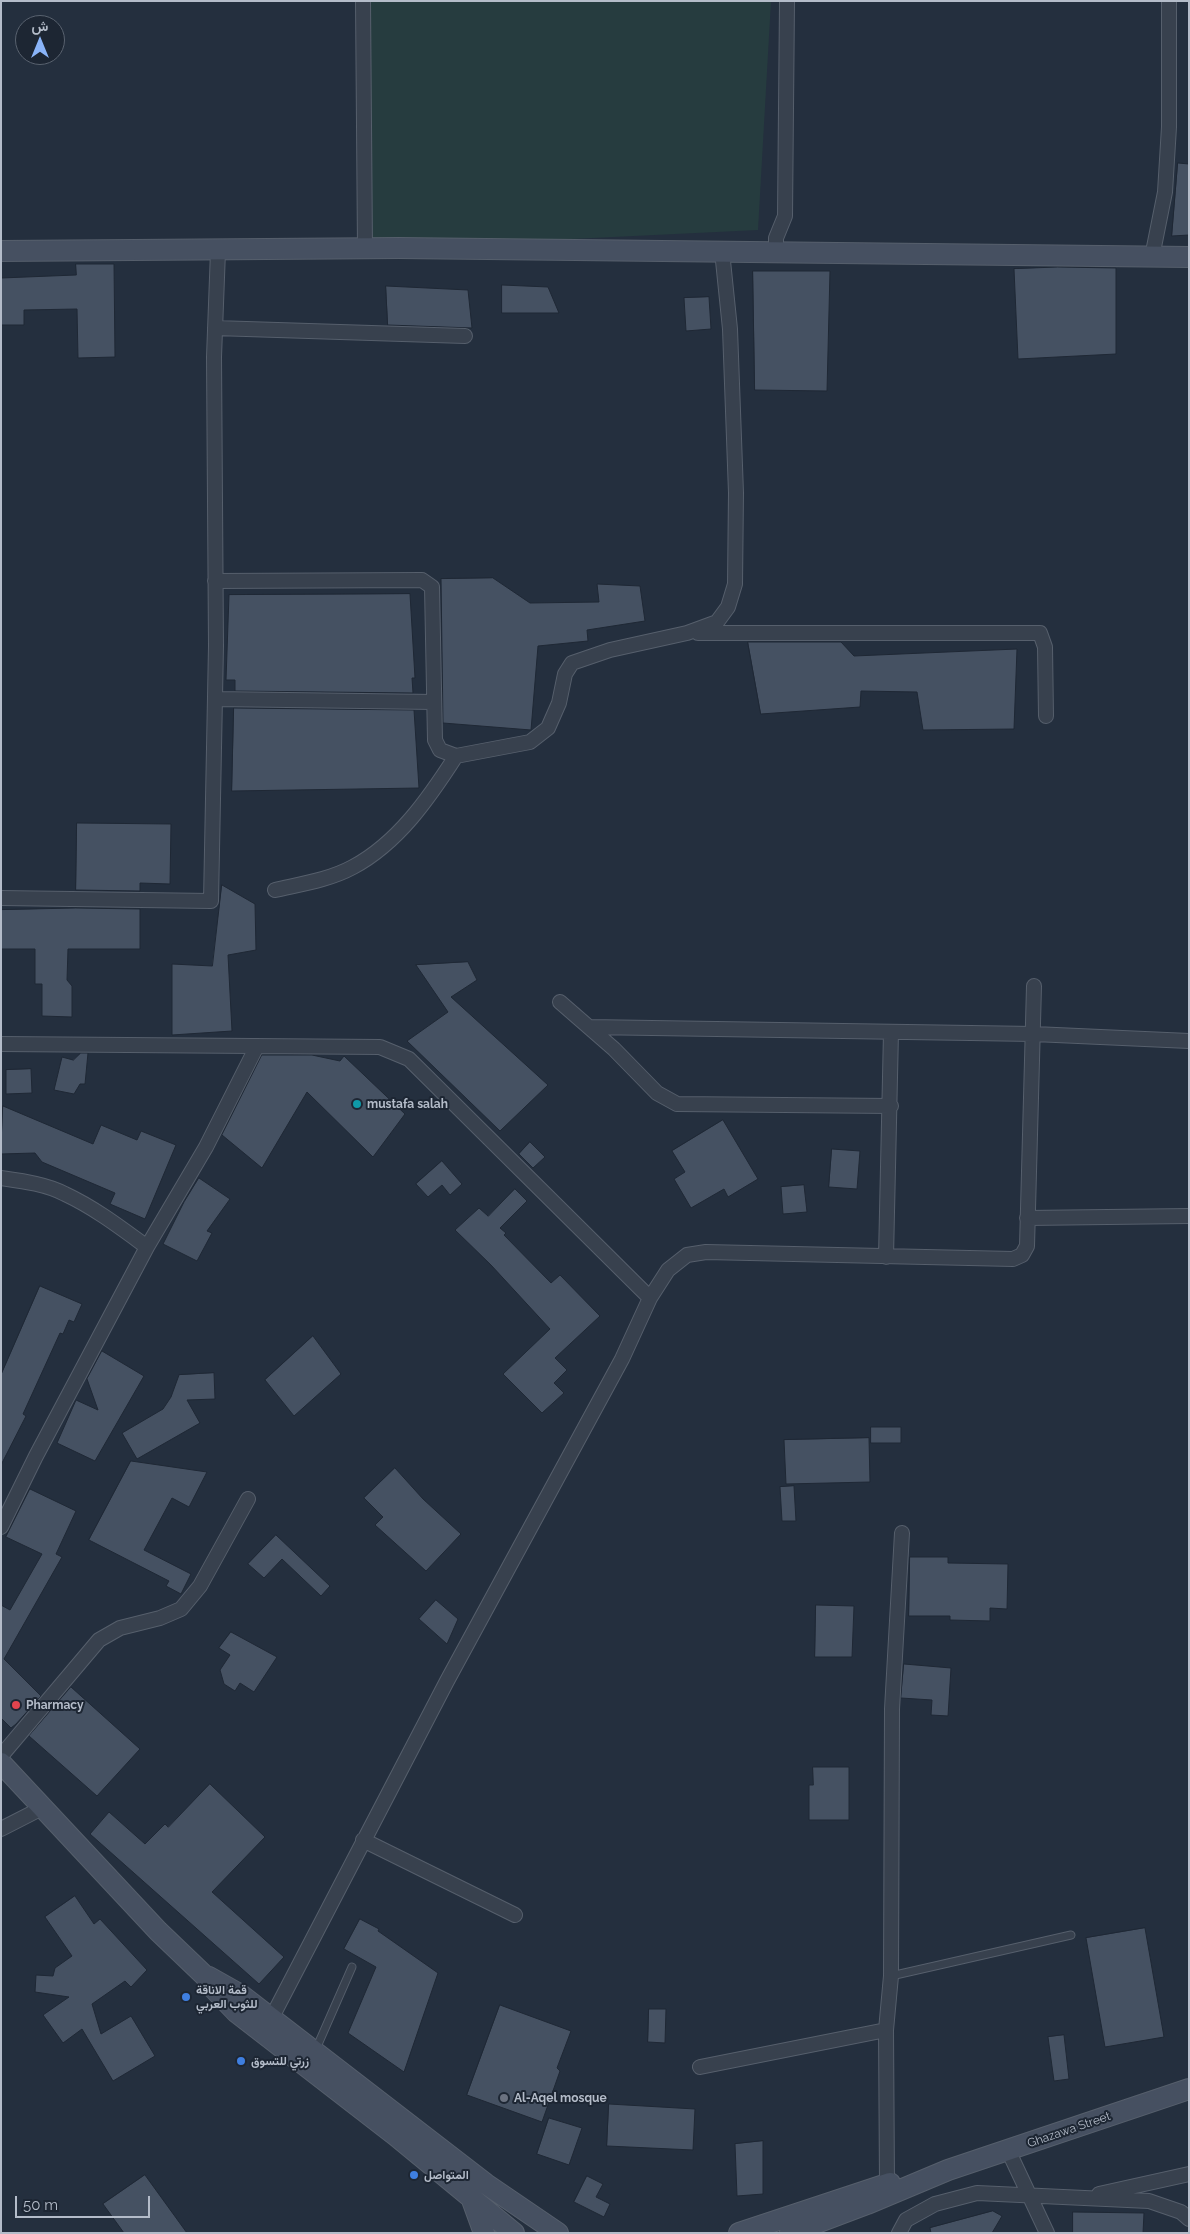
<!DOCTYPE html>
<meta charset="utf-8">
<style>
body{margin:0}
#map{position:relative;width:1190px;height:2234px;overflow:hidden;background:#242f3e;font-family:Raleway,Vazirmatn,sans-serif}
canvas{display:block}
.frame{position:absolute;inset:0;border:2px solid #b4bcc9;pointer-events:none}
.north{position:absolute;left:15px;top:15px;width:50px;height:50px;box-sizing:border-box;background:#1d2633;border:1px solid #59626f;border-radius:50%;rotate:0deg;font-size:14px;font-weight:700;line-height:20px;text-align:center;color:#b4bcc9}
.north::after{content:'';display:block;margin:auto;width:18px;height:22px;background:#8ab4f8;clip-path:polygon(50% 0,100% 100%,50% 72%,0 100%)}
.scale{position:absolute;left:15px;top:2196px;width:135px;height:22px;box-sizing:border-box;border:2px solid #b4bcc9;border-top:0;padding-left:6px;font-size:15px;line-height:18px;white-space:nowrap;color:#b4bcc9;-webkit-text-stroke:4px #1d2633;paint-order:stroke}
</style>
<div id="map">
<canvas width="1190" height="2234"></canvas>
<div class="frame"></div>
<div class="north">ش</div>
<div class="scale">50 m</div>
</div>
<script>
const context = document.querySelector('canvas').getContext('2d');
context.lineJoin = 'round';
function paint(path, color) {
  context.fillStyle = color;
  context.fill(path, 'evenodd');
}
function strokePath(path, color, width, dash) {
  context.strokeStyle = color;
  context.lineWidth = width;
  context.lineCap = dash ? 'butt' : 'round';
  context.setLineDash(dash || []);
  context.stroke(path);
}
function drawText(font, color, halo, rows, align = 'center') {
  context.font = font + ' Raleway,Vazirmatn,sans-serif';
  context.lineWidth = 4;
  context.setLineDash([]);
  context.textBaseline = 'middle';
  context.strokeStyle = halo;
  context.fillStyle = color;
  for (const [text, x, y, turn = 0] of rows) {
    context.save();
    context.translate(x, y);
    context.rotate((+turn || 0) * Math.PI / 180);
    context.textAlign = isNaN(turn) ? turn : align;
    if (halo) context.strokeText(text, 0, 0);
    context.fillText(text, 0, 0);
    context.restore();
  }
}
const green = new Path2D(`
 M363 1H771L758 230 365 249Z`);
const building = new Path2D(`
 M1178 163 1189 164V235L1172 236Z
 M76 264H114L115 357 78 358 77 309 24 310V325H1V278L76 275Z
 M1058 267 1116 268V354L1018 359 1014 269Z
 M753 271H830L827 391 755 390Z
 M502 285 548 287 559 313H502Z
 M386 286 468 290 472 328 388 325Z
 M709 297 711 329 686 331 684 298Z
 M493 578 530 603 599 602 597 584 640 586 645 621 587 630 588 641 538 646 531 730 443 723 441 579Z
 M410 594 415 678H412L413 693 235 691V680H226L229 595Z
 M748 642H841L854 656 1017 649 1014 729 923 730 917 692 861 691 860 707 761 714Z
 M234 708 414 710 419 788 232 791Z
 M77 823 171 824 170 884 140 883V891L76 890Z
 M222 885 255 904 256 950 228 955 232 1031 172 1035V964L212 966Z
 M76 908 140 909V949H68L67 980 72 986V1017L42 1016V984H35V949H1V910Z
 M468 962 477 980 451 997 548 1085 500 1131 407 1041 448 1012 416 965Z
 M81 1053H88L85 1084H80L74 1094 54 1090 62 1057 73 1060Z
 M262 1055H312L340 1061 344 1056 405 1114 373 1157 307 1092 262 1168 222 1135Z
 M31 1069 32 1093 6 1094V1070Z
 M3 1106 93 1144 101 1125 137 1140 141 1131 176 1145 145 1219 110 1204 115 1193 42 1162 35 1153 1 1154Z
 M723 1120 758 1179 728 1197 724 1189 691 1208 674 1179 685 1172 672 1151Z
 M530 1142 545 1157 533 1168 519 1154Z
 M832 1149 860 1151 857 1189 829 1187Z
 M442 1161 462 1184 450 1195 442 1185 428 1197 416 1184Z
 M199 1178 230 1199 207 1231 212 1233 197 1261 163 1244 184 1202Z
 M804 1185 807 1212 783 1214 781 1187Z
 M515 1189 527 1201 500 1228 506 1233 504 1235 551 1283 560 1275 600 1316 555 1358 567 1370 554 1383 564 1393 542 1413 503 1374 550 1329 491 1265 455 1230 479 1208 488 1216Z
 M40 1286 82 1304 74 1322 69 1320 63 1334 60 1333 23 1414 26 1416 1 1465V1375Z
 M313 1336 341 1374 294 1416 265 1380Z
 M102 1351 144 1376 95 1461 57 1443 76 1400 98 1410 87 1379Z
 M214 1373 215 1399 187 1400 200 1423 137 1459 122 1433 163 1409 171 1397 179 1375Z
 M871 1427H901V1443H871Z
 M869 1438 870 1482 786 1484 784 1440Z
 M131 1461 207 1472 189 1507 172 1498 144 1550 191 1574 181 1594 166 1586 169 1581 89 1540Z
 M395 1468 423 1499 461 1534 426 1571 375 1525 383 1517 364 1498Z
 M794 1486 796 1521H782L780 1487Z
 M30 1489 76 1511 56 1554 62 1557 4 1659 41 1696 16 1724 11 1728 1 1718V1605L10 1610 42 1554 6 1537Z
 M276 1535 330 1586 321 1596 282 1559 264 1578 248 1564Z
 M910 1557H948V1563L1008 1564 1007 1609 990 1608V1621L950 1620V1616H909Z
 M436 1600 458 1619 447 1644 419 1619Z
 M816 1605 854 1606 852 1657H815Z
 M231 1632 277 1657 254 1692 240 1683 235 1691 224 1684 220 1670 230 1655 219 1648Z
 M904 1664 951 1668 948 1716 931 1715 932 1700 901 1698Z
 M71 1687 140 1749 97 1796 29 1736Z
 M813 1767H849V1820H809V1785H813Z
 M210 1784 265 1837 212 1892 284 1957 259 1984 90 1834 109 1812 145 1844 165 1824 168 1827Z
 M75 1896 94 1924 100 1919 147 1970 131 1987 125 1981 92 2004 101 2034 131 2016 155 2056 113 2081 82 2029 63 2043 43 2015 69 1997 35 1992 36 1975 53 1976 55 1968 72 1956 45 1917Z
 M360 1919 379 1929 378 1931 438 1973 404 2072 348 2033 376 1967 344 1949Z
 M1145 1928 1164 2037 1105 2047 1086 1938Z
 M500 2005 571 2031 557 2068 560 2071 542 2122 467 2095Z
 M649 2009H666L665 2043 648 2042Z
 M1064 2035 1069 2079 1054 2081 1048 2037Z
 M609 2104 695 2109 693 2150 607 2146Z
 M549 2118 582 2128 569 2165 537 2154Z
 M763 2141V2194L737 2196 735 2144Z
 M145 2175 187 2233H124L103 2204Z
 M587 2176 603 2184 596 2197 610 2204 604 2217 574 2202Z
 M993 2211 1002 2216 992 2233H931L930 2228Z
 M1073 2212 1144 2213 1143 2233H1073Z`);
const service = new Path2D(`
 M891 1976 1071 1935
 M316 2049 352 1967`);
const minor = new Path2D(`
 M363 1 365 249
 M776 251V238L785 216 787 1
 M1152 257 1165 192 1169 127V1
 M215 328 465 336
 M215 581 422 580 432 587 435 740 440 750 456 756 530 742 548 728 559 703 565 674 572 663 610 650 687 633 717 622 728 607 735 584 736 493 730 329 722 251
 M698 633H1040L1045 647 1046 716
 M215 699 434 702
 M275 890C301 884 329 880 353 867 398 843 429 798 456 756
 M1 898 211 901 216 646 214 357 218 251
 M560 1002 614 1049 657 1093 677 1104 891 1106
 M589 1027 1034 1034 1189 1041
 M1 1044 380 1047 409 1059 650 1298
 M1 1178C22 1181 46 1184 65 1194 95 1208 121 1228 147 1247
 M1027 1218 1189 1216
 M886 1257 891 1032
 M1 1527 36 1456 147 1247 206 1147 257 1046
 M1 1756 99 1640 120 1628 160 1618 181 1609 200 1586 248 1499
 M1 1829 44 1807
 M363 1840 515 1915
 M271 2019 447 1681 622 1359 650 1298 668 1270 687 1255 706 1252 1013 1259 1022 1255 1027 1246 1034 986
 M700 2067 886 2030
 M1008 2150 1047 2233
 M887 2184 886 2030 891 1976 892 1709 902 1533
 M1099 2194 1189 2174
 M899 2233 906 2220 935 2204 977 2193 1149 2201 1181 2212 1189 2219`);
const secondary = new Path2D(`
 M1 251 399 248 1189 257
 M1 1763 158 1931 205 1976 214 1989 236 2012 395 2135 514 2233
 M209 1977 241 1995 486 2184 558 2233
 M472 2200 484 2233
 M739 2233 890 2183
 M790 2233 867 2204 948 2170 1189 2089`);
const markers = [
 [357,1104,5,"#0f9aa8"],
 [16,1705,5,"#e0444e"],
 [186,1997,5,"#3f7fe0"],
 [241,2061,5,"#3f7fe0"],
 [504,2098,5,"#6b7280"],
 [414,2175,5,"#3f7fe0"]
];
const poiNames = [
 ["mustafa salah",367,1104],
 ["Pharmacy",26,1705],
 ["قمة الاناقة",196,1990],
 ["للثوب العربي",196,2004],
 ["زرتي للتسوق",251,2061],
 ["Al-Aqel mosque",514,2098],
 ["المتواصل",424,2175]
];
const streetNames = [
 ["Ghazawa Street",1069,2130,-19]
];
paint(green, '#263c3f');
paint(building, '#455162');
strokePath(building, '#1f2835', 1);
strokePath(service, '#565f6c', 9);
strokePath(minor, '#565f6c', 16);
strokePath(secondary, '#565f6c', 22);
strokePath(service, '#38414e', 7);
strokePath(minor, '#38414e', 14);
strokePath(secondary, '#465061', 20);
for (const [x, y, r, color] of markers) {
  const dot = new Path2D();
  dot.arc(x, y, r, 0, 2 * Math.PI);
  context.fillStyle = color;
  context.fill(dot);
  strokePath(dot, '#1d2633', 2);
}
drawText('bold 12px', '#b4bcc9', '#1d2633', poiNames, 'left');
drawText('12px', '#b4bcc9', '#1d2633', streetNames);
</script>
